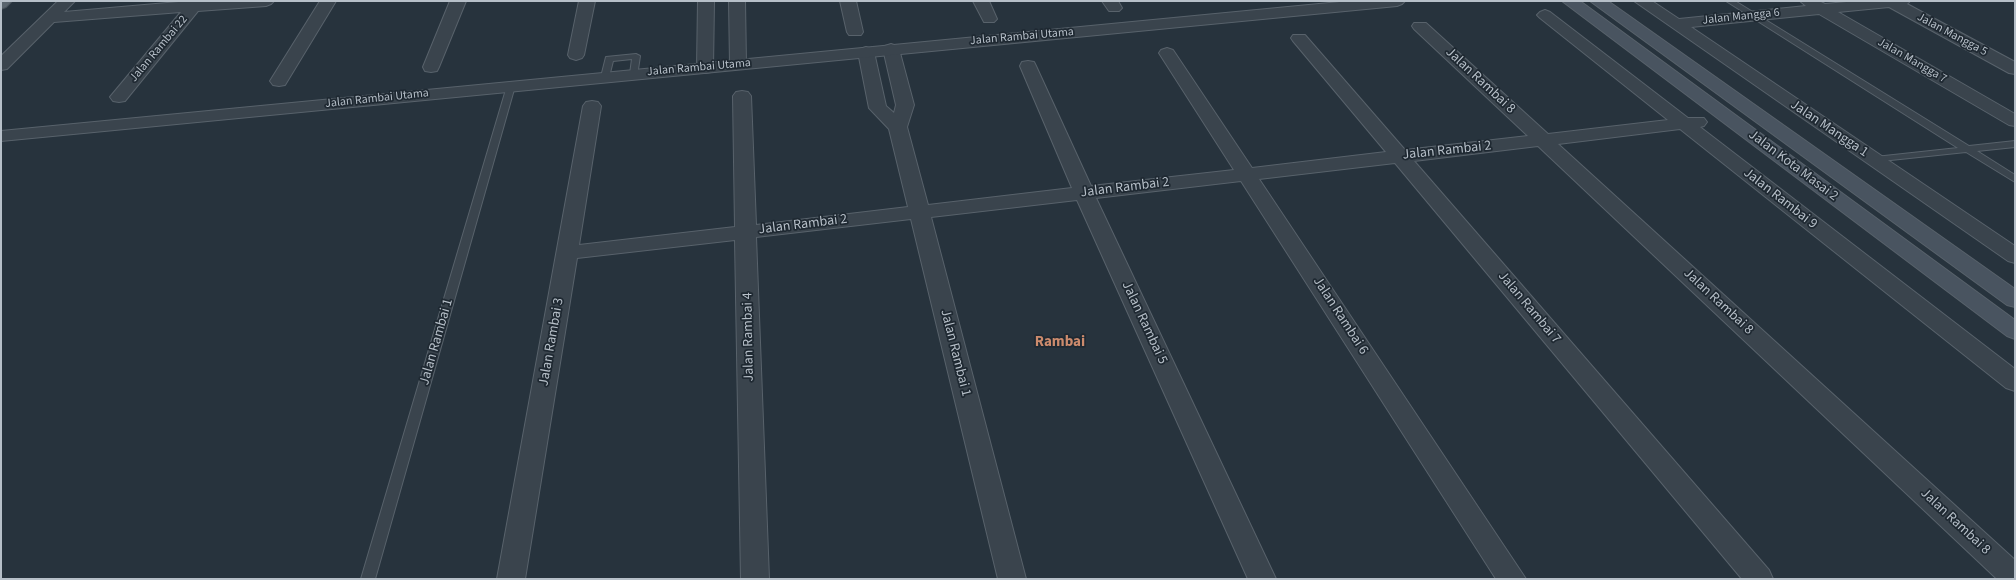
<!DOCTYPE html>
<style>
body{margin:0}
#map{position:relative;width:2016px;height:580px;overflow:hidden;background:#27333d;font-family:"Source Sans 3",sans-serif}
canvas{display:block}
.frame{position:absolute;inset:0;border:2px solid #b6bfc8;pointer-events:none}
</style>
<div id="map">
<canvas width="2016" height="580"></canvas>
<div class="frame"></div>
</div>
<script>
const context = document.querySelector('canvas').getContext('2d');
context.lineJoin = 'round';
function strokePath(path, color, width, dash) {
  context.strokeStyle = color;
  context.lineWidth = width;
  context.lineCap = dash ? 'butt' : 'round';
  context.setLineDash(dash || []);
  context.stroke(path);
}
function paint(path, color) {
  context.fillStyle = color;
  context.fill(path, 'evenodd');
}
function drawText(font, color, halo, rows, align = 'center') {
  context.font = font + ' "Source Sans 3",sans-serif';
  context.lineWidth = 3.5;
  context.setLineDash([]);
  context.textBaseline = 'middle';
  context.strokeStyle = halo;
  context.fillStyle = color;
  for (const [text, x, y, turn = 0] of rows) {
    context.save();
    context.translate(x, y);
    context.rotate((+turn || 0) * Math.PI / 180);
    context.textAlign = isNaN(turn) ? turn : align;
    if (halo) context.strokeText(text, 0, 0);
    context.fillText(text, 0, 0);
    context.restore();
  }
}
const service = new Path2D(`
 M1726 1H1735L1969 146 2015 141V147L1977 151 2015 175V182L1966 152 1872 162 1870 160 1875 157 1958 148Z
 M636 54 640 56 637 76H631L630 74 632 59 613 61 609 77 605 80 602 79 601 77 606 57Z
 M511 83 515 86 375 579H361L507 86Z`);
const minor = new Path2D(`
 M58 1H75L64 12 190 1H274L271 4 266 6 198 11 125 101 119 102 113 101 110 97 181 12 54 22 7 69 1 70V56Z
 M320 1H336L285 85 279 86 273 85 270 81Z
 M450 1H466L439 67 437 71 431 72 425 71 423 67Z
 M579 1H595L584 55 582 58 576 60 570 58 568 55Z
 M698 1H714L713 68 711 72 705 73 699 72 697 68Z
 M729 1H745L746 64 744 68 738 69 732 68 730 64Z
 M840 1H856L863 32 861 35H849L847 32Z
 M973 1H989L997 19 994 22H984Z
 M1102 1H1118L1122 8 1119 11H1109Z
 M1634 1H1652L1679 19 1806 6 1800 1H1819L1825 4 1857 1H1910L1907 4 2015 62V74L2009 73 1889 7 1838 12 2015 114V126L2009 125 1819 14 1691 27 2015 246V263L2008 261Z
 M1545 10 1550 12 1688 118H1704L1707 122 1704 126 1700 127 2015 369V391L2006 388 1680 129 1558 144 2015 560V579H1997L1538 146 1414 161 1769 570 1773 579H1742L1395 163 1259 179 1526 579H1496L1241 181 1096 198 1276 579H1248L1077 200 931 217 1026 579H998L911 219 756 237 769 579H741L735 240 577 258 525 579H497L583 106 586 102 592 101 598 102 601 106 579 245 735 227 733 96 736 92 742 91 748 92 751 96 756 225 908 207 889 129 869 108 858 52 860 49 866 47 872 49 874 52 886 106 894 113 896 105 883 49 885 46 891 44 897 46 899 49 914 105 907 127 928 205 1072 188 1020 66 1022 62 1028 61 1034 62 1036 66 1091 186 1234 170 1159 53 1161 50 1167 48 1173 50 1252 168 1386 152 1293 41 1291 38 1293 35H1305L1405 150 1528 136 1414 29 1412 26 1414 23H1426L1548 134 1668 120 1540 18 1537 15 1540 12Z`);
const tertiary = new Path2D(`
 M1350 1H1405L1402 4 1397 6 1 141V131Z`);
const secondary = new Path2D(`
 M1562 1H1580L2015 320V339L2007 336Z
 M1590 1H1608L2015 289V307L2007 305Z`);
const primary = new Path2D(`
 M1 1H12L6 7 1 9Z`);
const farStreetnames = [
 ["Jalan Mangga 6",1741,17,-6],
 ["Jalan Mangga 5",1952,35,28],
 ["Jalan Rambai Utama",1022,37,-5],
 ["Jalan Rambai 22",159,49,-50],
 ["Jalan Mangga 7",1912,61,30],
 ["Jalan Rambai Utama",699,68,-5],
 ["Jalan Rambai Utama",377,99,-6]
];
const streetNames = [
 ["Jalan Rambai 8",1480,81,43],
 ["Jalan Mangga 1",1829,129,34],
 ["Jalan Rambai 2",1447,151,-6],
 ["Jalan Kota Masai 2",1793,166,37],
 ["Jalan Rambai 2",1125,188,-7],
 ["Jalan Rambai 9",1780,199,38],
 ["Jalan Rambai 2",803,225,-7],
 ["Jalan Rambai 8",1718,302,43],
 ["Jalan Rambai 7",1529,308,50],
 ["Jalan Rambai 6",1340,316,57],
 ["Jalan Rambai 5",1144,323,65],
 ["Jalan Rambai 4",749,337,-91],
 ["Jalan Rambai 1",437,342,-74],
 ["Jalan Rambai 3",552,342,-80],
 ["Jalan Rambai 1",955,353,76],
 ["Jalan Rambai 8",1955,522,43]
];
const neighbourhoodNames = [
 ["Rambai",1060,343]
];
strokePath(service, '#58626b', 2);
strokePath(minor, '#58626b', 2);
strokePath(tertiary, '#58626b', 2);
strokePath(secondary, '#58626b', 2);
strokePath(primary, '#465059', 2);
paint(service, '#3a444d');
paint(minor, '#3a444d');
paint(tertiary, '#3a444d');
paint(secondary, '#495460');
paint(primary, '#59646d');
drawText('12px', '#b6bfc8', '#1f2932', farStreetnames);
drawText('14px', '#b6bfc8', '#1f2932', streetNames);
drawText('bold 15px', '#cc8b6d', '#1f2932', neighbourhoodNames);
</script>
